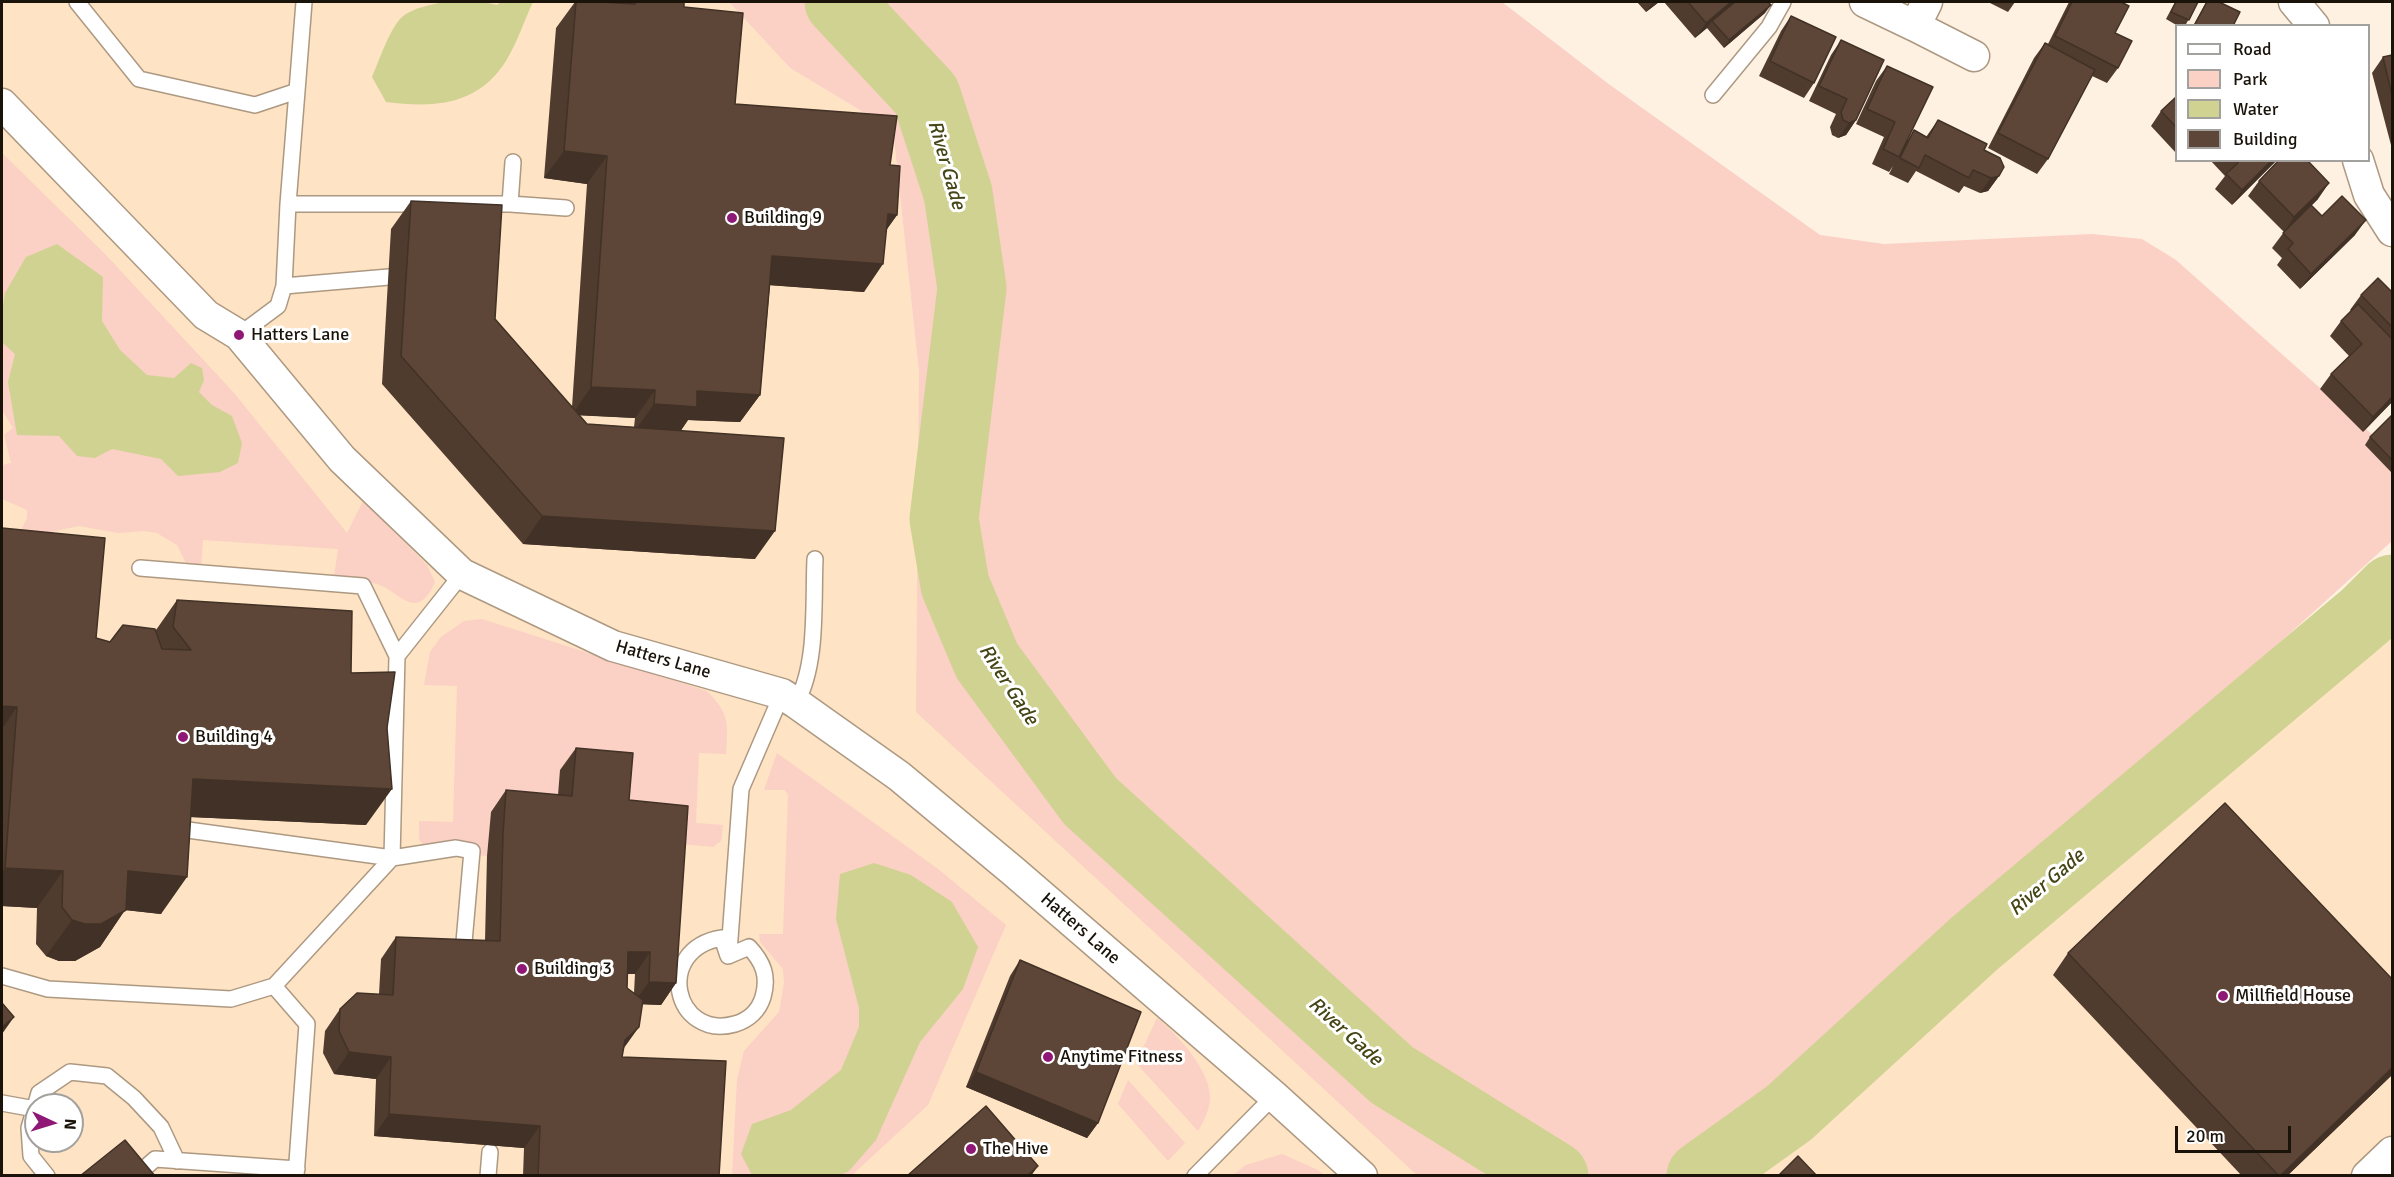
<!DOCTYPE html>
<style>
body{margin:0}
#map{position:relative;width:2394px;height:1177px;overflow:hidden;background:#fef1e2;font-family:Signika,sans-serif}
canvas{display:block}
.frame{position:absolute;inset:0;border:3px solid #1a130a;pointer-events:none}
.legend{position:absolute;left:2175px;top:24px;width:195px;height:138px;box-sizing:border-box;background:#fff;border:2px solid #a3a19d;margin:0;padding:8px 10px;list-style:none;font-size:18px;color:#1a130a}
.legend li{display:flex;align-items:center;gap:12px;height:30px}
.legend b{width:30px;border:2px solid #a3a19d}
.north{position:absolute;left:24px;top:1093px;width:60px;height:60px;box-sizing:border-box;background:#fff;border:2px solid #a3a19d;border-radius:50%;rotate:94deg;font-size:16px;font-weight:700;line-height:24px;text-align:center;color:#1a130a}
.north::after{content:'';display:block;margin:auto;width:21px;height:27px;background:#8f1876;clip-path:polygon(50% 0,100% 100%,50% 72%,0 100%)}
.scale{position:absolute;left:2175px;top:1126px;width:116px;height:27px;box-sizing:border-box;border:3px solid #1a130a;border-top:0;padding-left:8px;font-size:18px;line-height:21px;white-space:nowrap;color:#1a130a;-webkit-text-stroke:4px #fff;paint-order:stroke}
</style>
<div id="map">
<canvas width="2394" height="1177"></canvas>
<div class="frame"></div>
<ul class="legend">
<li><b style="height:8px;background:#fff"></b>Road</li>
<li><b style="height:16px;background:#fbd0c5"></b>Park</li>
<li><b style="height:16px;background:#d0d292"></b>Water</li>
<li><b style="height:16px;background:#5d4637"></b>Building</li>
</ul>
<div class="north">N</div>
<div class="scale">20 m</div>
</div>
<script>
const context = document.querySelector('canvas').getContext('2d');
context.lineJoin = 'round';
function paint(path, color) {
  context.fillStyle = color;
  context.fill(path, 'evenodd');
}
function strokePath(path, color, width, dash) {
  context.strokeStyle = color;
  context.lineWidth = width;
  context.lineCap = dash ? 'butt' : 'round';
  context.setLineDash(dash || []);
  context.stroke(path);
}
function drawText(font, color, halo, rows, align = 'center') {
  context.font = font + ' Signika,sans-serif';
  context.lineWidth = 6;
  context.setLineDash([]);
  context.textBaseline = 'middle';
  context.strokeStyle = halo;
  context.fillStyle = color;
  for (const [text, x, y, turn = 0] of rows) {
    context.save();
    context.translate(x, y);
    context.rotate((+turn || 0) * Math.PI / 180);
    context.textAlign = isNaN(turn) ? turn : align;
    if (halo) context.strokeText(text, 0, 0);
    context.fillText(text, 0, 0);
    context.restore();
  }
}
const built = new Path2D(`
 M2 2H729L790 68 893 130 919 373 1420 1176H2ZM36 1105H72V1141H36Z
 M2392 639V1175L1711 1176 1905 1023Z`);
const green = new Path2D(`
 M729 2H1502L1610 85 1820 235 1884 244 2092 234 2142 239 2176 260 2392 452V541L1691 1175H1417L916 712 919 373 893 130 790 68Z
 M2 153 105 254 234 393 347 533 363 501 427 565 435 582C416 624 400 591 377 584 364 580 348 579 334 577L338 549 203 540 201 567H188L177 545 157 533 144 531 118 533 79 526 17 539 27 518V510L2 499V465L11 463 4 435 13 428 2 410Z
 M482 619 707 691C730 715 728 723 726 754L699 753 696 823 723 825 721 841 713 847 670 843 561 770 556 818 491 812 487 856 427 851 419 839V821L453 822 457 686 424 685 430 652 441 637 464 621Z
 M777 753 938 869 1006 925 928 1105 852 1175 732 1176 737 1079 744 1051 779 1012 784 983 783 969 760 942 759 934H783L788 795 785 790H764Z
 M1157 1018C1178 1035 1212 1072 1210 1100 1209 1111 1203 1123 1198 1131L1136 1063Z
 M1128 1080 1185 1143 1168 1161 1118 1104Z
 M1282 1154 1318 1170 1324 1175H1233L1246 1165Z`);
const water = new Path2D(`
 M446 2H484L497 5 501 2H533C524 21 517 43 506 61 477 106 434 108 386 102L372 77C379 61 390 28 402 17 412 8 432 4 446 2Z
 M57 244 103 277 102 321 120 350 147 375 174 378 191 363 202 368 204 380 199 392 212 405 232 416 242 443 238 463 220 472 178 476 161 459 112 449 95 458 77 456 59 436 17 435 8 382 15 354 2 342V311L5 293 26 257Z
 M874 863 911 875 952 902 978 947 963 989 920 1042 876 1140 848 1172 836 1176 752 1175 741 1154 752 1124 791 1110 841 1070 859 1027V1008L836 919 840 874Z`);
const river = new Path2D(`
 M839 2 926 95 958 193 972 288 944 519 955 585 987 661 1090 801 1392 1075 1554 1176
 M1701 1176 1789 1113 1975 943 2366 615 2392 589`);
const lane = new Path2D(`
 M77 2 139 79 255 105 297 91 288 204H510L566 208
 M297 91 304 2
 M1713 95 1769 27 1783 2
 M510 204 513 162
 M284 286 389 277
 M239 335 278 306 284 286 288 204
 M140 568 363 586 397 656
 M796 703C818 665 813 603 815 559
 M188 830 392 858 456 848 472 851 464 942
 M722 938 728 956 749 947C763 962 769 976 763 997 759 1010 749 1020 735 1024 674 1041 653 949 722 938Z
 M729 952 741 789 782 694
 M2 976 48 989 231 999 274 986 392 858 397 656 462 574
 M274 986 307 1024 296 1176
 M2 1103 35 1109
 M47 1176 31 1156 29 1128 39 1093 70 1072 107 1076 134 1098 161 1127 177 1161
 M136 1176 155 1159 297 1169
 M488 1176 490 1152
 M1195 1176 1274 1096`);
const street = new Path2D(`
 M1865 2 1915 26 1927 2
 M2294 2 2314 26
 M1915 26 1974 56
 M2 104 206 315 239 335 342 459 462 574 613 646 782 694 796 703 899 776 1013 871 1274 1096 1362 1176
 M2358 160 2369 195 2392 231
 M2367 1176 2392 1152`);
const wall = new Path2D(`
 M575 2H601L630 3 631 2H684V7L735 104 890 165 897 215 887 229 864 292 770 285 760 395 740 422 688 420 681 430 755 559 523 544 382 384 391 229 411 201 495 319 572 407 587 184 544 178 556 28ZM579 415 635 418 634 427 587 424Z
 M1637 2H1659L1646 12Z
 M1664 2H1768L1765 13 1724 48 1707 28 1695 38Z
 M1988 2H2015L2008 12Z
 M2069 2H2121L2115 33 2118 68 2107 83 2092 76 2048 159 2037 174 1988 148 2034 58 2045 43 2048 44Z
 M2175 2H2198L2185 26H2178L2166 19Z
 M2206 2H2219L2233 26H2193Z
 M1791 16 1814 83 1804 98 1759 76 1781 31Z
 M1841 40 1856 120 1846 135 1838 138 1832 135 1830 127 1836 114 1809 101 1831 55Z
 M2392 55V145H2391L2372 73 2383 57Z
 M1887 66 1908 140 1914 130 1926 137 1938 120 1984 150 1999 176 1988 191 1980 193 1964 186 1959 193 1916 171 1908 183 1889 174 1893 166 1889 172 1872 164 1884 137 1856 124 1876 81Z
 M2176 97V153L2151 126 2161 111Z
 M2210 160H2277L2232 205 2215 189 2225 176Z
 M2259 181 2318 199 2311 206 2322 216 2355 235 2300 289 2277 265 2282 258 2272 248 2284 232 2248 196Z
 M2392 292V402L2363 432 2320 389 2331 374 2349 356 2330 336 2341 321 2351 311 2350 310 2361 295Z
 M2392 415V471L2391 472 2365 445 2370 437Z
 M2 528 96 638 110 642 156 630 177 600 351 673 366 825 191 817 161 914 125 910 100 947 75 961H59L46 956 36 944 37 908 2 906Z
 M576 748 629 800 676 983 661 1005 642 1004 623 1049 622 1057 719 1176H523L524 1148 374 1136 376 1079 334 1074 323 1053 325 1031 340 1009 379 994 381 959 396 937 485 941 487 856 491 812 506 790 558 795 560 770ZM628 974H635L634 993 627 988Z
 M2068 953 2392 979V1075L2287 1176H2242L2053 975Z
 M1020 960 1098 1123 1087 1138 966 1087 1010 976Z`);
const shadedWall = new Path2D(`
 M1653 2H1659L1646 12Z
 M1731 2H1739L1712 21 1707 28 1695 38 1706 23Z
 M1771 5 1765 13 1724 48 1729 40Z
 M1856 120 1846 135 1838 138 1849 123Z
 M564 151 607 156 587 184 544 178Z
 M2272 160H2277L2232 205 2242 190Z
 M1999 176 1988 191 1980 193 1991 178Z
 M2329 183 2318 199 2284 232 2294 217Z
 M888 214 897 215 877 243Z
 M2366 220 2355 235 2300 289 2311 274Z
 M772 256 883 264 864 292 753 284Z
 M591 387 655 390 635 418 572 415Z
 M697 391 760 395 740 422 688 420 678 435 634 432 654 404Z
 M2392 397V402L2363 432 2373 417Z
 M542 516 775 531 755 559 523 544Z
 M2 706 17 707 2 729Z
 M193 779 392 789 366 825 167 816Z
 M5 868 63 871 37 908 2 906V873Z
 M128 871 187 877 161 914 125 910 100 947 75 961H59L46 956 72 920Z
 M628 952H650L635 974H613Z
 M649 982 676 983 661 1005 633 1004Z
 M14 1017 2 1034V1027Z
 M639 1027 624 1048 625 1040Z
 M349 1052 391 1057 376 1079 334 1074Z
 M2392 1068V1075L2287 1176H2280Z
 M976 1072 1098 1123 1087 1138 966 1087Z
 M389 1114 540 1126 524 1148 374 1136Z
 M1038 1166 1031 1176H1027Z`);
const building = new Path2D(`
 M576 2H601L635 4V2H684V7L743 13 735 104 897 116 890 165 900 166 897 215 888 214 883 264 772 256 760 395 697 391V407L654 404 655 390 591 387 607 156 564 151Z
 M1688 2H1731L1706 23Z
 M1735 2H1768L1771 5 1729 40 1712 21Z
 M2072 2H2121L2129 6 2115 33 2132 41 2118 68 2055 36Z
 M2176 2H2198L2189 20 2171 12Z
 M2207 2H2219L2240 12 2233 26H2194Z
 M1791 16 1836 37 1814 83 1770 61Z
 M1841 40 1884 60 1856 120 1849 123 1843 120 1841 112 1847 99 1819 86Z
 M2045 43 2095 70 2048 159 1998 133Z
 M2392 55V95L2383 57Z
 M1887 66 1933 87 1899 157 1883 149 1895 122 1867 109Z
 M2176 97V127L2161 111Z
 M1938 120 1987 144 1984 150 2000 158 2004 167 1999 176 1991 178 1973 170 1969 178 1925 155 1919 168 1900 158 1914 130 1928 138Z
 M2236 160H2272L2242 190 2226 174 2238 163Z
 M2279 160H2307L2329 183 2294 217 2259 181Z
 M2342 196 2366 220 2311 274 2288 249 2293 243 2283 233 2311 205 2322 216Z
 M411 201 502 205 495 319 587 424 784 438 775 531 542 516 401 356Z
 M2378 278 2392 292V327L2361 295Z
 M2358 304 2392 339V397L2373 417 2331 374 2362 344 2341 321Z
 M2392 415V460L2370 437Z
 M2 528 105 538 96 638 110 642 123 625 155 629 162 649 191 650 173 627 177 600 352 611 351 673 395 672 387 728 392 789 193 779 187 877 128 871 126 910 101 924H85L72 920 62 907 63 871 5 868 17 707 2 706Z
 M576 748 633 753 629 800 688 806 676 983 649 982 650 952H628L627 988 643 1000 639 1027 625 1040 622 1057 726 1061 719 1176H538L540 1126 389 1114 391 1057 349 1052 339 1031 340 1009 357 993 393 995 396 937 500 941 503 834 506 790 572 796Z
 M2225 803 2392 979V1068L2280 1176H2279L2068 953Z
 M1020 960 1141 1012 1098 1123 976 1072Z
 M2 1003 14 1017 2 1027Z
 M986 1106 1038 1166 1027 1176H907Z
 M125 1140 155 1176H80Z
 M1798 1156 1817 1176H1778Z`);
const markers = [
 [732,218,6,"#8f1876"],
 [239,335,6,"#8f1876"],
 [183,737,6,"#8f1876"],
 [522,969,6,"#8f1876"],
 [2223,996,6,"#8f1876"],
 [1048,1057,6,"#8f1876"],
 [971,1149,6,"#8f1876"]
];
const poiNames = [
 ["Building 9",744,218],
 ["Hatters Lane",251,335],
 ["Building 4",195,737],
 ["Building 3",534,969],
 ["Millfield House",2235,996],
 ["Anytime Fitness",1060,1057],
 ["The Hive",983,1149]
];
const streetNames = [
 ["Hatters Lane",663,660,16],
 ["Hatters Lane",1080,929,41]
];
const waterNames = [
 ["River Gade",946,165,74],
 ["River Gade",1008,685,57],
 ["River Gade",2047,883,-40],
 ["River Gade",1345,1032,42]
];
paint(built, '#fee3c4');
paint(green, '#fbd0c5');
paint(water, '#d0d292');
strokePath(river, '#d0d292', 69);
strokePath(lane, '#ad9982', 18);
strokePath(street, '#ad9982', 33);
strokePath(lane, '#fff', 15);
strokePath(street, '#fff', 30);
paint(wall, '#503c2f');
paint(shadedWall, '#413126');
paint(building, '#5d4637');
strokePath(building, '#413126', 1.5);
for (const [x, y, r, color] of markers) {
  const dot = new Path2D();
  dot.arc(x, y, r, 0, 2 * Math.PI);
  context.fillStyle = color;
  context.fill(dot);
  strokePath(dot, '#fff', 2);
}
drawText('18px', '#1a130a', '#fff', poiNames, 'left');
drawText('18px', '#1a130a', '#fff', streetNames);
drawText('italic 20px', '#454515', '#fff', waterNames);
</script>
